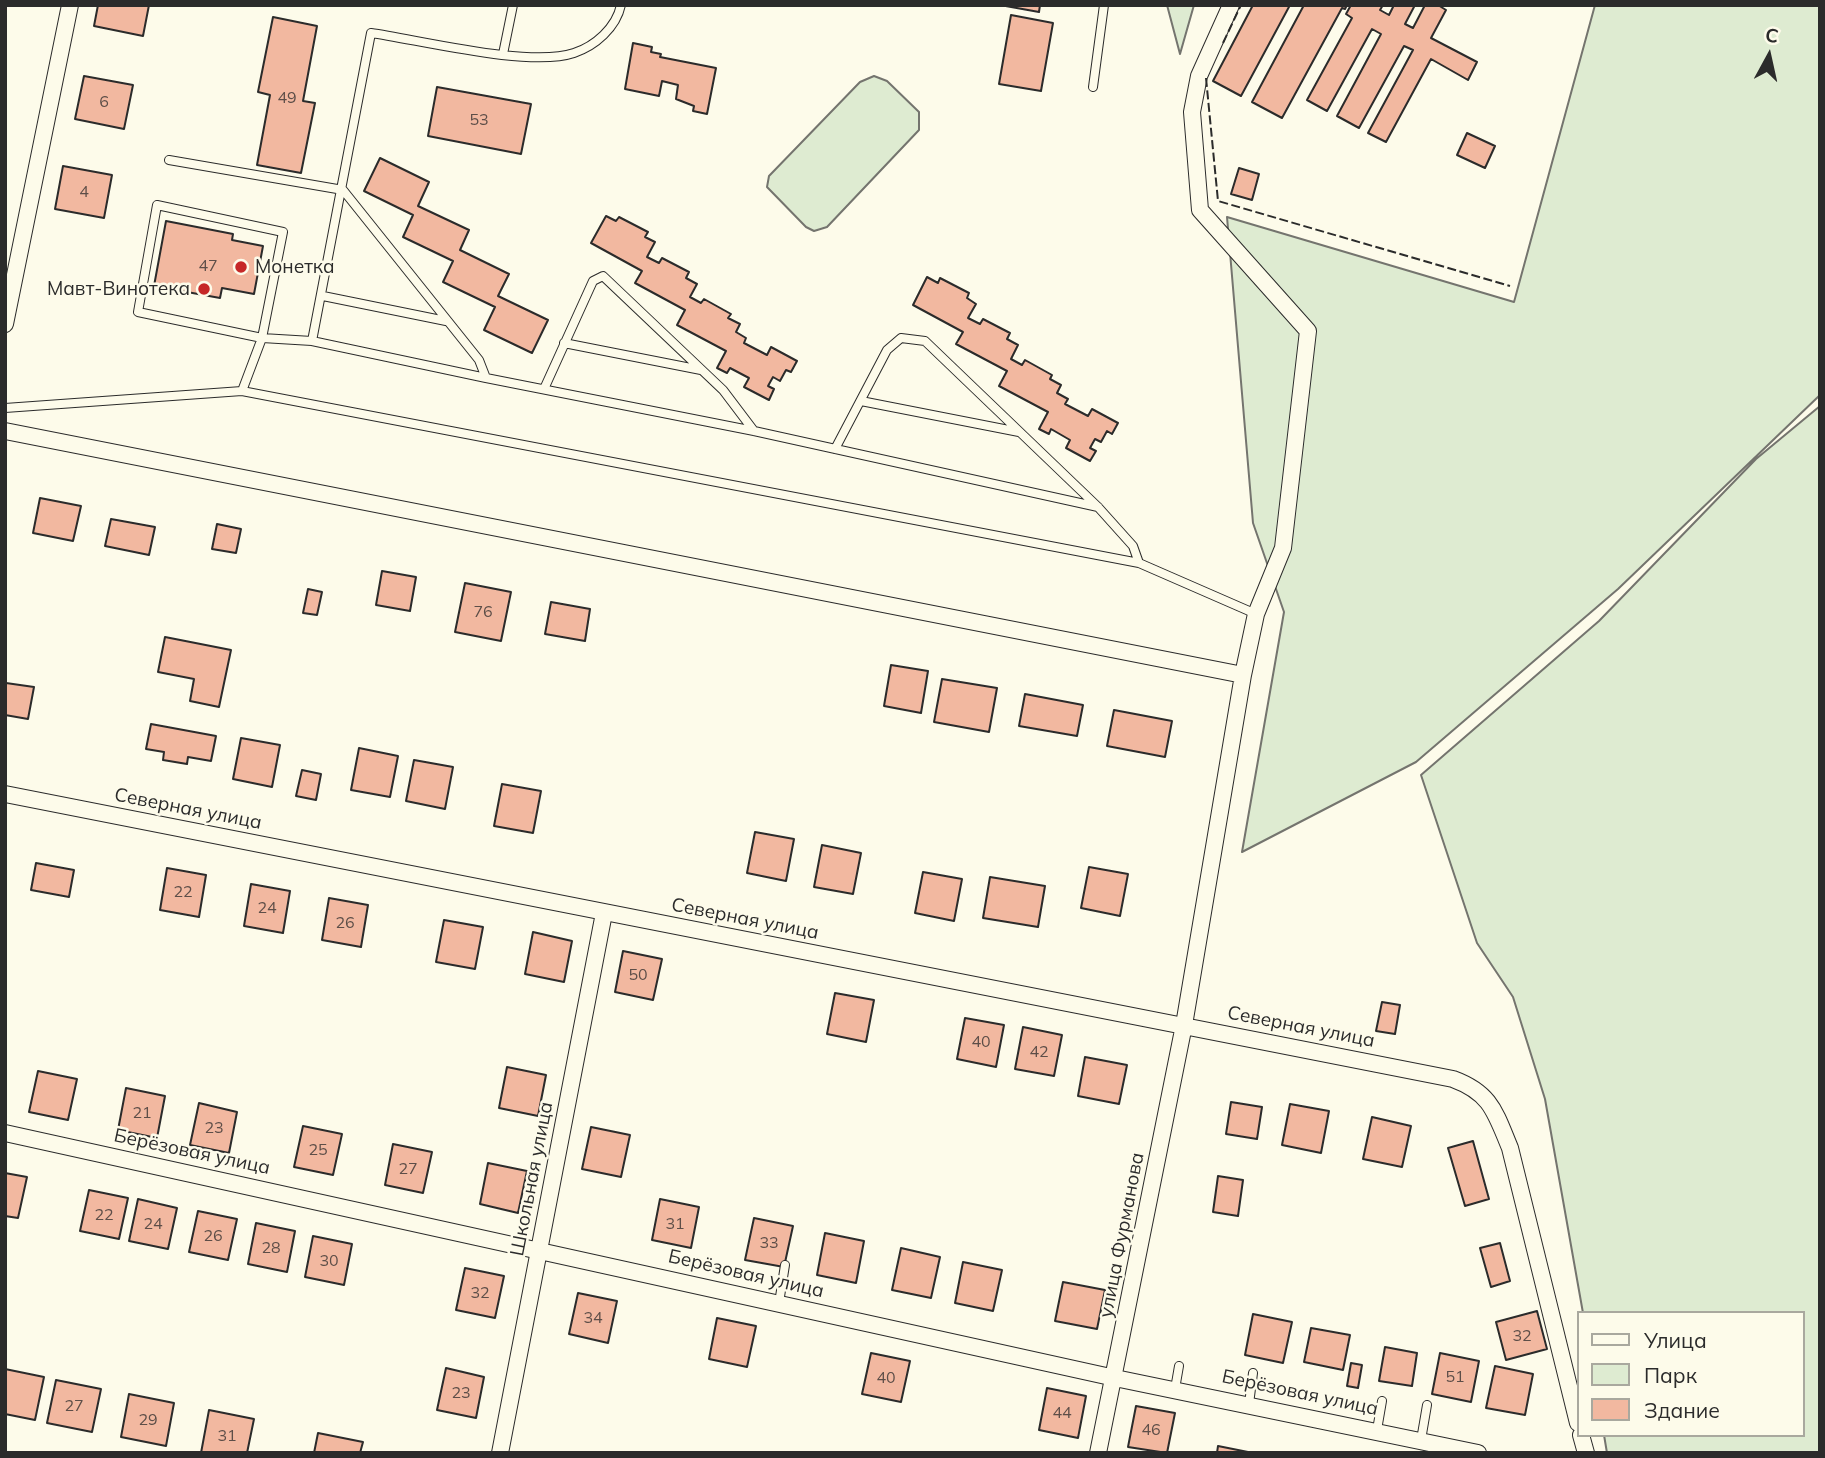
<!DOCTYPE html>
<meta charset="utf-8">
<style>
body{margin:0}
#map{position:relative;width:1825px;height:1458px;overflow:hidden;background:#fdfbea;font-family:Mulish,sans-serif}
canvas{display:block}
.frame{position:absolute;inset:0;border:7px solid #2b2b2b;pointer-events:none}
.legend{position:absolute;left:1577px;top:1311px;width:228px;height:126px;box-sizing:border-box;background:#fdfbea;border:2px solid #a9a89e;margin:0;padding:9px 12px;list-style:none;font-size:21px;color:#2b2b2b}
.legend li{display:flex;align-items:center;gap:14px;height:35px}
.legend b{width:35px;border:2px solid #a9a89e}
.north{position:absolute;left:1734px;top:21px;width:70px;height:70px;-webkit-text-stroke:5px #fdfbea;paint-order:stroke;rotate:8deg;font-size:19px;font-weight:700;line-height:28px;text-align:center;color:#2b2b2b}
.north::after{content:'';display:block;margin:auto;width:24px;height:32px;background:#2b2b2b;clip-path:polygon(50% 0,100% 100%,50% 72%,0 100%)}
</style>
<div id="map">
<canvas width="1825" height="1458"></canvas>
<div class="frame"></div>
<ul class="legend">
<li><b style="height:9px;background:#fdfbea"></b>Улица</li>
<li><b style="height:19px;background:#deebd1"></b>Парк</li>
<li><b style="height:19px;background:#f2b8a0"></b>Здание</li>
</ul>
<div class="north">С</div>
</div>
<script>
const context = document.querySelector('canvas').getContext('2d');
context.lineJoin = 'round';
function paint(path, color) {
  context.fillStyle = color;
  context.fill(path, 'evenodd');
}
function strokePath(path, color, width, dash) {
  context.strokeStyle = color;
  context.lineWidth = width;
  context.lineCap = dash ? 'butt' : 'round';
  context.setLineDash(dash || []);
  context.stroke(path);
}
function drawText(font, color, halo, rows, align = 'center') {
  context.font = font + ' Mulish,sans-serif';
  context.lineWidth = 5;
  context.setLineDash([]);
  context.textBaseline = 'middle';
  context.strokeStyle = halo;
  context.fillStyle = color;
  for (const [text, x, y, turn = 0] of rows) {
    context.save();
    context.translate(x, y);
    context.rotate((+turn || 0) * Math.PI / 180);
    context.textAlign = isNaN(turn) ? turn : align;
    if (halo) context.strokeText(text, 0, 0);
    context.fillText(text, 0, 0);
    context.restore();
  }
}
const green = new Path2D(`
 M1167 5H1194L1180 54Z
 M1595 5H1820V395L1618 589 1416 762 1242 852 1284 612 1253 523 1227 217 1514 302Z
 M874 76 887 81 919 112V130L827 227 814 231 806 227 767 187 769 176 860 82Z
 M1820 406V1453H1607L1604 1435H1802V1313H1583L1545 1099 1513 997 1477 943 1421 775 1599 621 1756 459Z`);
const building = new Path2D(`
 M98 5H149L143 36 94 26Z
 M1000 5H1040L1039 12Z
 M1253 5H1290L1241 96 1213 81Z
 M1304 5H1347L1345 9 1342 8 1282 118 1252 102Z
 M1351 5H1383L1380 10 1389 15 1394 5H1415L1405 24 1413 28 1425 5H1438L1446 10 1431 38 1477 62 1468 80 1431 59 1386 142 1368 133 1413 50 1404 46 1359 128 1337 116 1381 34 1372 29 1327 111 1307 100 1352 18 1346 14Z
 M1011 15 1053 23 1041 91 999 84Z
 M273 17 317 26 303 101 315 103 301 173 257 165 270 95 258 92Z
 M633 43 652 47 651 52 661 54 660 57 716 68 707 114 693 111 694 106 676 99 678 85 662 81 659 96 625 89Z
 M84 76 133 85 124 129 75 119Z
 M437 87 531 104 521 154 428 136Z
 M1467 133 1495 146 1485 168 1457 155Z
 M380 158 429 182 418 206 469 230 460 250 509 274 498 296 548 320 532 353 484 330 495 307 443 282 453 261 403 237 413 215 364 191Z
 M63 166 112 175 104 218 55 209Z
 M1239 168 1259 174 1252 200 1231 194Z
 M606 216 616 221 619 217 648 232 645 237 655 242 647 257 659 263 662 258 689 272 686 278 697 284 690 297 701 303 704 299 731 314 728 318 740 324 736 332 746 338 744 343 767 355 771 347 797 361 791 372 786 370 780 381 773 377 768 386 774 389 769 400 744 387 749 378 730 368 727 373 717 368 726 351 677 325 685 310 635 283 642 271 591 243Z
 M166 221 233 234 232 240 263 246 254 294 222 288 220 298 154 286Z
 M927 277 938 283 940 278 969 293 967 298 976 304 968 318 980 324 983 319 1010 333 1007 339 1018 345 1011 359 1022 365 1025 360 1052 375 1050 379 1061 385 1057 393 1068 399 1065 404 1088 416 1092 409 1118 423 1112 434 1107 431 1101 442 1095 439 1090 448 1096 451 1090 461 1066 448 1070 440 1051 429 1049 434 1039 429 1048 412 999 386 1007 371 956 344 963 332 913 305Z
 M40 498 81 506 73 541 33 533Z
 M111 519 155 527 149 555 105 546Z
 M217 524 241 529 236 553 212 549Z
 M382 571 416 577 410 611 376 605Z
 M465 583 511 592 501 641 455 632Z
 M308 589 322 592 317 615 303 613Z
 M551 602 590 609 585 641 545 634Z
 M165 637 231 650 219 707 190 701 194 679 158 672Z
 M891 665 928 671 921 713 884 706Z
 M942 679 997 688 989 732 934 722Z
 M6 683 34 687 28 719 5 715Z
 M1025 694 1083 705 1077 736 1019 726Z
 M1114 710 1172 721 1165 757 1107 746Z
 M151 724 216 736 211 761 188 757 187 764 163 760 164 752 146 749Z
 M241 738 280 745 272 787 233 779Z
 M359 748 398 756 390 797 351 790Z
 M414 760 453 767 445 809 406 801Z
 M302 770 321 774 316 800 296 796Z
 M502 784 541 791 533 833 494 826Z
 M755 832 794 839 786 881 747 873Z
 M822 845 861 853 853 894 814 887Z
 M36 863 74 870 69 897 31 890Z
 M1089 867 1128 874 1120 916 1081 908Z
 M167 868 206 875 199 917 160 910Z
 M923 872 962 879 954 921 915 913Z
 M990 877 1045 886 1038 927 983 918Z
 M251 884 290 891 283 933 244 926Z
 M329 898 368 905 361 947 322 940Z
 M444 920 483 927 475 969 436 962Z
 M533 932 572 941 564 982 525 974Z
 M623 951 662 959 653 1000 615 992Z
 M835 993 874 1000 866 1042 827 1034Z
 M1382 1002 1400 1005 1395 1034 1376 1031Z
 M965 1018 1004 1025 996 1067 957 1059Z
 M1023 1027 1062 1035 1054 1076 1015 1069Z
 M1085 1057 1127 1065 1119 1104 1078 1096Z
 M507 1067 546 1075 538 1116 499 1108Z
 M38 1071 77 1079 68 1120 29 1112Z
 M126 1088 165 1096 157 1138 118 1130Z
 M1231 1102 1262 1107 1257 1139 1226 1134Z
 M199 1103 237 1112 229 1153 190 1145Z
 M1290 1104 1329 1111 1321 1153 1282 1145Z
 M1372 1117 1411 1126 1402 1167 1363 1159Z
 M303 1126 342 1134 333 1175 294 1167Z
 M591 1127 630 1135 621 1177 582 1169Z
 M1473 1141 1489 1199 1465 1206 1448 1148Z
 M393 1144 432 1152 423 1193 385 1185Z
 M488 1163 527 1171 518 1213 480 1204Z
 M5 1173 27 1177 18 1218 5 1216Z
 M1218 1176 1243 1180 1238 1216 1213 1212Z
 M89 1190 128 1198 119 1239 80 1231Z
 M138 1199 177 1208 168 1249 129 1241Z
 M660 1199 699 1207 691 1248 652 1240Z
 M198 1211 237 1219 228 1260 189 1252Z
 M754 1218 793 1226 784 1267 745 1260Z
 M256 1223 295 1231 287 1272 248 1264Z
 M825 1233 864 1241 856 1283 817 1275Z
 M313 1236 352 1244 344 1285 305 1277Z
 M1500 1243 1510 1281 1491 1287 1480 1248Z
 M901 1248 940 1257 931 1298 892 1290Z
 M963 1262 1002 1270 993 1311 955 1303Z
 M465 1268 504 1276 495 1318 456 1310Z
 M1063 1282 1105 1290 1097 1329 1055 1321Z
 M578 1293 617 1301 608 1343 569 1334Z
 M1537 1311 1547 1349 1506 1360 1496 1322Z
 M1253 1314 1292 1322 1283 1363 1245 1355Z
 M717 1318 756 1326 747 1367 709 1359Z
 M1311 1328 1350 1335 1343 1370 1304 1362Z
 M1385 1347 1417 1353 1412 1386 1379 1381Z
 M871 1353 910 1361 901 1402 862 1394Z
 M1440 1353 1479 1361 1471 1402 1432 1394Z
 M1351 1363 1362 1365 1358 1388 1347 1386Z
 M1495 1366 1533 1374 1525 1415 1486 1408Z
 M446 1368 484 1377 476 1418 437 1410Z
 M5 1369 44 1377 35 1420 5 1414Z
 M56 1380 101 1389 92 1432 47 1423Z
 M1047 1388 1086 1396 1078 1438 1039 1430Z
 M129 1394 174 1403 166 1446 121 1437Z
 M1136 1406 1175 1413 1167 1453 1128 1447Z
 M209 1410 254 1419 247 1453H201Z
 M318 1433 363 1442 360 1453H314Z
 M1218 1446 1248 1452V1453H1217Z`);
const service = new Path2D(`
 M503 54 513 5
 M1093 87 1104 5
 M323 296 446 321
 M312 341 371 33C420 40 530 68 574 53 595 46 616 28 621 5
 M564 343 701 370
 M486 378 754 431 1098 507
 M544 389 593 281 603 276 723 390 754 431
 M242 391 1139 563 1256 614
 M861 401 1019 432
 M5 408 242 391 262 338 138 312 157 205 283 232 262 338 312 341 486 378 479 360 343 190 169 160
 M835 449 887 350 901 338 925 341 1098 507 1133 546 1139 563
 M779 1303 785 1265
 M1175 1389 1179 1366
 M1249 1404 1253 1373
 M1377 1430 1382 1401
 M1421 1440 1427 1405`);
const minor = new Path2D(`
 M5 324 70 5
 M5 431 1243 675
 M5 794 1453 1079C1491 1093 1495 1112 1510 1148L1578 1423
 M5 1133 1115 1378 1478 1453
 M1581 1435 1586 1453
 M500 1453 604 913
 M1098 1453 1184 1025 1243 675 1256 614 1283 548 1308 331 1200 210 1192 112 1199 76 1231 5`);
const fence = new Path2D(`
 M1223 43 1241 5
 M1206 78 1218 201 1510 286`);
const markers = [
 [241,267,7,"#c62828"],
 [204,289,7,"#c62828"]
];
const numberNames = [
 ["49",287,98],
 ["6",104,102],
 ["53",479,120],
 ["4",84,192],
 ["47",208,266],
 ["76",483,612],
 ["22",183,892],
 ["24",267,908],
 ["26",345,923],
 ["50",638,975],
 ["40",981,1042],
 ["42",1039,1052],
 ["21",142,1113],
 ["23",214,1128],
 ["25",318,1150],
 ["27",408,1169],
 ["22",104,1215],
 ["24",153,1224],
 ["31",675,1224],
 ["26",213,1236],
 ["33",769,1243],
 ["28",271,1248],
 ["30",329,1261],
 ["32",480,1293],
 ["34",593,1318],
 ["32",1522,1336],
 ["51",1455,1377],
 ["40",886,1378],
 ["23",461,1393],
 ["27",74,1406],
 ["44",1062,1413],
 ["29",148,1420],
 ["46",1151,1430],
 ["31",227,1436]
];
const poiNames = [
 ["Монетка",255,267],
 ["Мавт-Винотека",190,289,"right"]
];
const streetNames = [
 ["Северная улица",188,809,11],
 ["Северная улица",745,919,11],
 ["Северная улица",1301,1027,11],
 ["Берёзовая улица",192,1152,12],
 ["Школьная улица",532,1179,-79],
 ["улица Фурманова",1122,1235,-79],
 ["Берёзовая улица",746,1274,13],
 ["Берёзовая улица",1300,1393,12]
];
paint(green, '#deebd1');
strokePath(green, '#74746e', 2);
paint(building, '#f2b8a0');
strokePath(building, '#2b2b2b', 2);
strokePath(service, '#2b2b2b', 10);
strokePath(minor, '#2b2b2b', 18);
strokePath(service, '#fdfbea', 8);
strokePath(minor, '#fdfbea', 16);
strokePath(fence, '#2b2b2b', 2, [9, 3.5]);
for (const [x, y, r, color] of markers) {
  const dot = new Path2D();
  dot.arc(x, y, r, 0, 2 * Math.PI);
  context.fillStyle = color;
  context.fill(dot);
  strokePath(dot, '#fdfbea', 2.5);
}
drawText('16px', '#5d4e48', null, numberNames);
drawText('19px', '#2b2b2b', '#fdfbea', poiNames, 'left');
drawText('19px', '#2b2b2b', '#fdfbea', streetNames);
</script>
